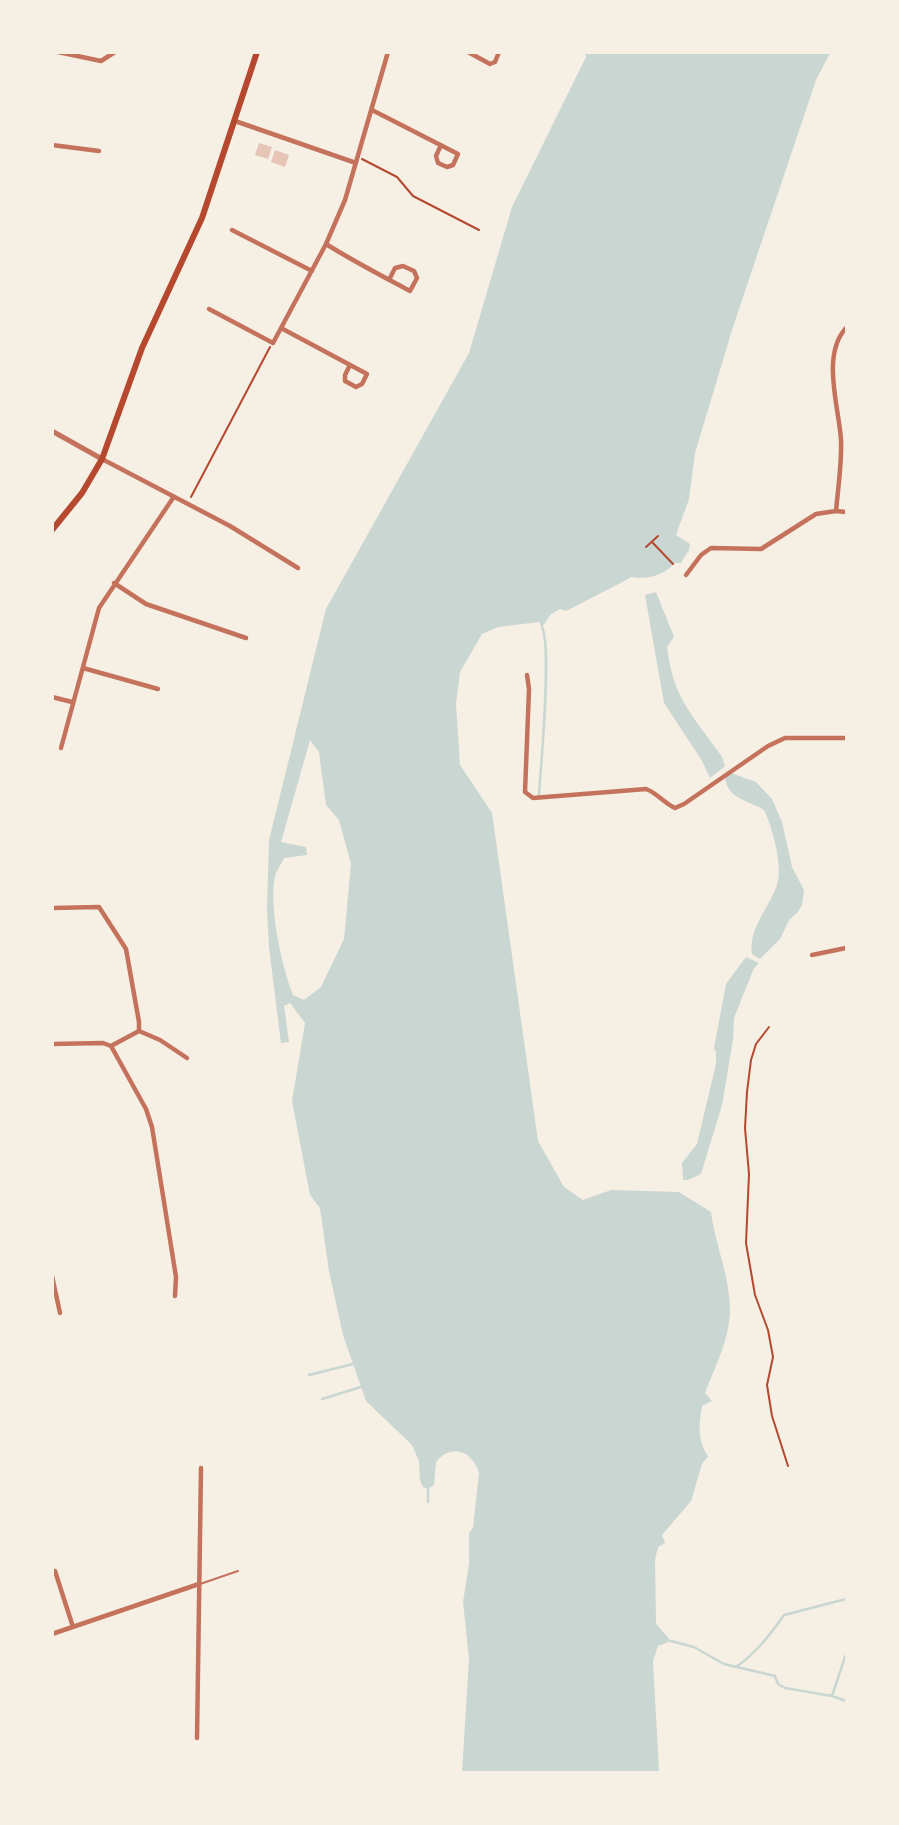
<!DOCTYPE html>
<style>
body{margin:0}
#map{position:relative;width:899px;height:1825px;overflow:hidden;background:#f6efe4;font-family:Georgia,serif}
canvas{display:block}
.frame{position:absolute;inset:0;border:54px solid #f6efe4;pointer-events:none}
</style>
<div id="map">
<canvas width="899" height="1825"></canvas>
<div class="frame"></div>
</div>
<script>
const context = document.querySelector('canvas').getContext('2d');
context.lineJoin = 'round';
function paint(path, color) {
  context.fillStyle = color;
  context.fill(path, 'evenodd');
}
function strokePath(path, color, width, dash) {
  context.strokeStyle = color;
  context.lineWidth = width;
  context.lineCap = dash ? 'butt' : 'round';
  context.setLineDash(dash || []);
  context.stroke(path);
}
const water = new Path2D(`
 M585 53H830L816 80 732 330 695 453 689 499 676 535 690 544 689 550 681 563H675C663 575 648 580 632 577L566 611 560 609 551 614 542 627 539 622 498 627 482 634 460 672 456 704 460 765 492 813 538 1141 564 1187 583 1200 611 1190 679 1192 711 1212C715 1244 730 1277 730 1309 730 1338 715 1367 705 1393L712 1401 702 1406C699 1425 697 1440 708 1456L702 1464 691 1501 662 1535 665 1543 658 1547 655 1560 656 1624 671 1641 658 1646 653 1661 659 1772H462L469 1659 463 1602 469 1564V1533L473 1528 479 1473C473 1451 451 1443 436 1462L434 1485 427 1489 423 1487 420 1480 419 1461 412 1445 366 1401 343 1335 329 1271 320 1208 310 1195 292 1101 305 1023 290 1003 284 1006 289 1042 281 1043 269 947 267 909 269 840 326 609 469 353 512 207 586 57ZM310 740 319 752 326 805 339 820 351 864 344 939 321 987 304 1000 293 995C282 967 267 902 276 873 278 868 282 863 284 858L307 855 306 847 281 842Z
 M656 592 674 637 667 647C673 700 694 716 722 757L725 766 710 778 701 759 664 703 645 595Z
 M731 773 756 782 772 799 782 822 792 867 804 890 802 905 797 913 789 920 780 939 760 959 752 954C748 926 772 906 778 881 782 863 772 826 764 810 748 800 728 799 725 778Z
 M746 957 759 963 754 968 734 1018 733 1040 722 1105 701 1174 688 1180H683L682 1163 697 1144 716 1064V1052L714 1048 726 984Z`);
const stream = new Path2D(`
 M539 794C541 765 552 647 542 627
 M309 1375 353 1364
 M322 1399 361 1387
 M428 1489V1502
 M671 1641 694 1647 724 1664 775 1676 778 1684 785 1688 832 1696 846 1701
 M736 1667C756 1653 770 1635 784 1615L846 1599
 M832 1696 846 1654`);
const building = new Path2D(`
 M259 143 272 147 268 159 255 155Z
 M275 150 289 155 285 167 271 162Z`);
const path = new Path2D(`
 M362 159 397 177 413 196 479 230
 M191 497 270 347
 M652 542 673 564
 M646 547 658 536
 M769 1027 756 1044 751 1060 747 1092 745 1128 749 1174 746 1243 755 1295 768 1330 773 1357 767 1385 772 1416 788 1466`);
const service = new Path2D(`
 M200 1584 238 1571`);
const minor = new Path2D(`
 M58 52 101 61 115 52
 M468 52 490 64 495 62 499 52
 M372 110 458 154 453 165 447 167 438 163 436 156 441 145
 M235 121 356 163
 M52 145 99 151
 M232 230 312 271
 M326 244C353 261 382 276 410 291L417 278 414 271 403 266 395 268 389 280
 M209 309 273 343 326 244 345 200 388 52
 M281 328 367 374 362 384 356 387 345 381V375L350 365
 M102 459 230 526 298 568
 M836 511C838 488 842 463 841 440 839 407 821 355 846 328
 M686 575 701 555 711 548 761 549 816 514 836 511 846 512
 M114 583 146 604 246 638
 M83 668 158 689
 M527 675 529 689 525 792 533 798 646 789C657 793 664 803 675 808L684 804 768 746 785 738H846
 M52 697 72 702
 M61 748 99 608 173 498
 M52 908 99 907 126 949 139 1022V1031L111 1046
 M812 955 846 948
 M139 1031 160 1040 187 1058
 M52 1044 103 1043 111 1046 146 1109 152 1127 176 1277 175 1296
 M52 1276 60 1313
 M55 1571 73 1627
 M52 1634 199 1584
 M197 1738 201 1468`);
const tertiary = new Path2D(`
 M52 431 102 459`);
const secondary = new Path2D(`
 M52 530 82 493 102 459 142 348 202 218 257 52`);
paint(water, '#c9d6d2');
strokePath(stream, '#c9d6d2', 2.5);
paint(building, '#e6c5b7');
strokePath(path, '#b5482f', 2);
strokePath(service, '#c5725c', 2);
strokePath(minor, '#c5725c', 4.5);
strokePath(tertiary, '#c5725c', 5);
strokePath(secondary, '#b5482f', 6);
</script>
